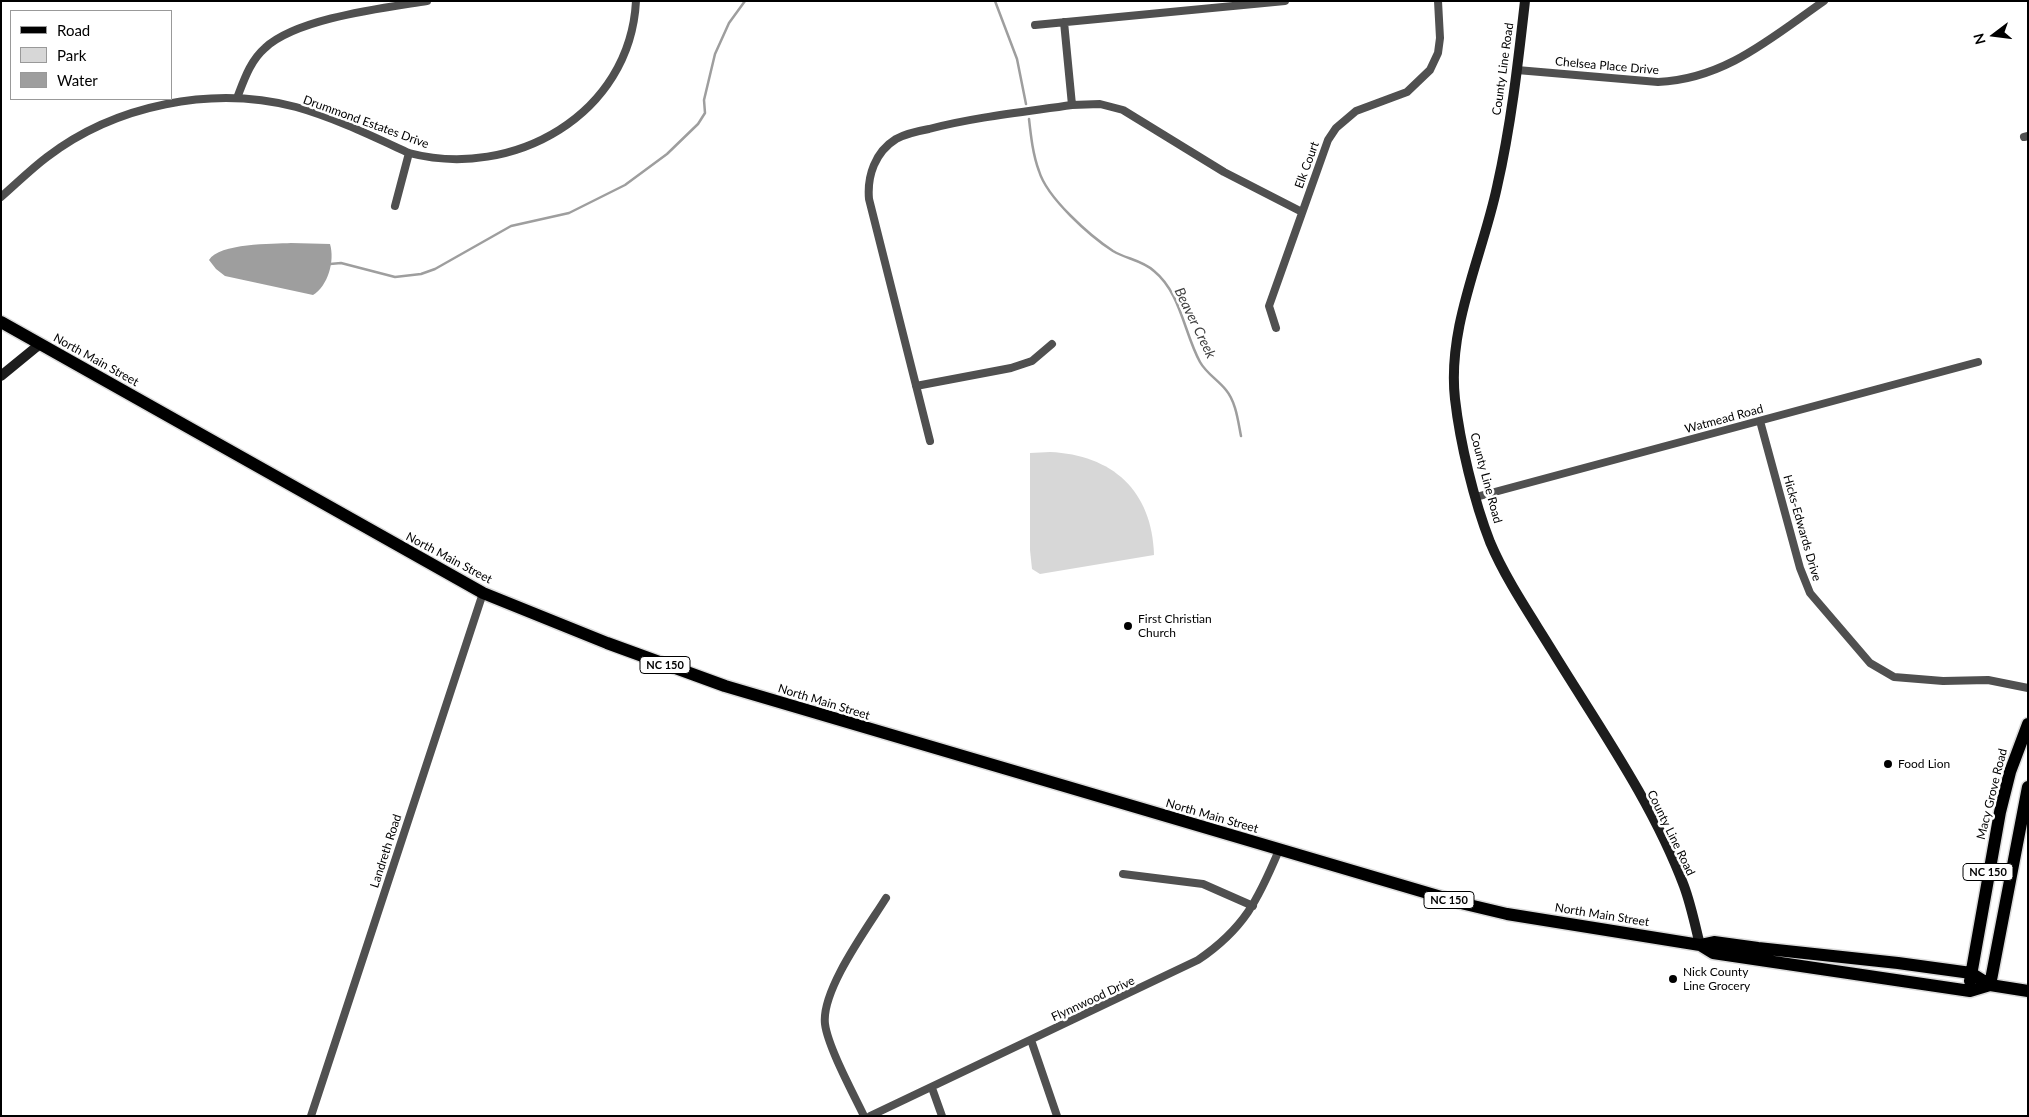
<!DOCTYPE html>
<style>
body{margin:0}
#map{position:relative;width:2029px;height:1117px;overflow:hidden;background:#fff;font-family:Lato,sans-serif}
canvas{display:block}
.frame{position:absolute;inset:0;border:2px solid #000;pointer-events:none}
.legend{position:absolute;left:10px;top:10px;width:162px;height:90px;box-sizing:border-box;background:#fff;border:1px solid #999;margin:0;padding:6px 9px;list-style:none;font-size:15px;color:#000}
.legend li{display:flex;align-items:center;gap:10px;height:25px}
.legend b{width:25px;border:1px solid #999}
.north{position:absolute;left:1969px;top:10px;width:50px;height:50px;-webkit-text-stroke:4px #fff;paint-order:stroke;rotate:255deg;font-size:14px;font-weight:700;line-height:20px;text-align:center;color:#000}
.north::after{content:'';display:block;margin:auto;width:18px;height:22px;background:#000;clip-path:polygon(50% 0,100% 100%,50% 72%,0 100%)}
</style>
<div id="map">
<canvas width="2029" height="1117"></canvas>
<div class="frame"></div>
<ul class="legend">
<li><b style="height:6px;background:#000"></b>Road</li>
<li><b style="height:14px;background:#d7d7d7"></b>Park</li>
<li><b style="height:14px;background:#9e9e9e"></b>Water</li>
</ul>
<div class="north">N</div>
</div>
<script>
const context = document.querySelector('canvas').getContext('2d');
context.lineJoin = 'round';
function paint(path, color) {
  context.fillStyle = color;
  context.fill(path, 'evenodd');
}
function strokePath(path, color, width, dash) {
  context.strokeStyle = color;
  context.lineWidth = width;
  context.lineCap = dash ? 'butt' : 'round';
  context.setLineDash(dash || []);
  context.stroke(path);
}
function drawText(font, color, halo, rows, align = 'center') {
  context.font = font + ' Lato,sans-serif';
  context.lineWidth = 5;
  context.setLineDash([]);
  context.textBaseline = 'middle';
  context.strokeStyle = halo;
  context.fillStyle = color;
  for (const [text, x, y, turn = 0] of rows) {
    context.save();
    context.translate(x, y);
    context.rotate((+turn || 0) * Math.PI / 180);
    context.textAlign = isNaN(turn) ? turn : align;
    if (halo) context.strokeText(text, 0, 0);
    context.fillText(text, 0, 0);
    context.restore();
  }
}
const green = new Path2D(`
 M1050 452C1112 455 1152 490 1154 555L1040 574 1032 569 1030 550V453Z`);
const water = new Path2D(`
 M291 243 330 244C335 261 328 286 313 295L225 276 216 269 209 260C219 243 273 244 291 243Z`);
const stream = new Path2D(`
 M995 1 1017 59 1026 104
 M1029 119C1031 137 1033 155 1039 171 1047 198 1090 236 1113 251 1126 259 1142 260 1154 271 1181 293 1184 333 1200 362 1206 373 1218 380 1226 390 1236 402 1238 421 1241 436
 M330 264 341 263 395 277 421 274 435 269 511 226 569 213 625 185 667 154 698 124 705 113 704 100 715 54 729 23 745 1`);
const street = new Path2D(`
 M1035 25 1285 1
 M1517 70 1658 82C1725 79 1771 38 1824 1
 M237 98C244 80 250 61 265 48 297 18 384 8 427 1
 M1072 105 1100 104 1123 110 1224 172 1302 212
 M2024 137 2028 136
 M1 197C16 184 31 169 47 157 115 105 212 85 296 107 335 118 372 136 409 153 513 180 630 115 636 1
 M395 206 409 153
 M1276 328 1269 306 1328 140 1336 128 1356 111 1407 92 1430 70 1438 53 1440 38 1438 1
 M916 386 1011 368 1032 361 1052 344
 M1760 421 1800 568 1810 593 1870 663 1894 677 1943 681 1988 680 2028 688
 M930 441 869 199C867 176 875 152 896 139 905 134 918 131 929 129 975 117 1024 112 1072 105L1064 22
 M1476 497 1978 362
 M1123 874 1203 884 1253 906
 M1031 1040 1057 1116
 M932 1088 942 1116
 M311 1116 483 593
 M864 1116C853 1093 828 1047 825 1024 821 990 868 927 886 898
 M870 1116 1198 960C1244 929 1258 900 1279 850`);
const secondary = new Path2D(`
 M1525 1C1518 63 1511 126 1497 187 1482 257 1447 327 1455 399 1460 443 1474 501 1490 542 1506 580 1531 616 1553 652 1599 727 1653 803 1684 886 1691 905 1695 925 1700 945
 M1 376 40 344`);
const primary = new Path2D(`
 M1 322 483 593 607 643 725 686 1465 904 1507 914 1700 945 1713 953 1970 991 1990 985
 M1700 945 1714 942 1758 948 1898 963 1971 973 1990 985 2028 991
 M1970 981 2000 812 2010 772 2028 724
 M1990 985 2028 787`);
const markers = [
 [1128,626,5,"#000"],
 [1888,764,5,"#000"],
 [1673,979,5,"#000"]
];
const shields = [
 [665,665,50],
 [1988,872,50],
 [1449,900,50]
];
const shieldNames = [
 ["NC 150",665,665],
 ["NC 150",1988,872],
 ["NC 150",1449,900]
];
const streetNames = [
 ["Chelsea Place Drive",1607,66,5],
 ["County Line Road",1503,69,-82],
 ["Drummond Estates Drive",366,122,20],
 ["Elk Court",1307,165,-70],
 ["North Main Street",96,360,29],
 ["Watmead Road",1724,419,-15],
 ["County Line Road",1486,478,75],
 ["Hicks-Edwards Drive",1802,528,74],
 ["North Main Street",449,558,28],
 ["North Main Street",824,702,17],
 ["Macy Grove Road",1992,794,-76],
 ["North Main Street",1212,816,16],
 ["County Line Road",1671,833,64],
 ["Landreth Road",386,851,-72],
 ["North Main Street",1602,915,9],
 ["Flynnwood Drive",1093,999,-25]
];
const poiNames = [
 ["First Christian",1138,619],
 ["Church",1138,633],
 ["Food Lion",1898,764],
 ["Nick County",1683,972],
 ["Line Grocery",1683,986]
];
const waterNames = [
 ["Beaver Creek",1195,323,64]
];
paint(green, '#d7d7d7');
paint(water, '#9e9e9e');
strokePath(stream, '#9e9e9e', 2.5);
strokePath(primary, '#dbdbdb', 15);
strokePath(street, '#505050', 8);
strokePath(secondary, '#1d1d1d', 10);
strokePath(primary, '#000', 12);
for (const [x, y, r, color] of markers) {
  const dot = new Path2D();
  dot.arc(x, y, r, 0, 2 * Math.PI);
  context.fillStyle = color;
  context.fill(dot);
  strokePath(dot, '#fff', 2);
}
for (const [x, y, w] of shields) {
  const box = new Path2D();
  box.roundRect(x - w / 2, y - 8.5, w, 17, 4);
  context.fillStyle = '#fff';
  context.fill(box);
  strokePath(box, '#000', 1);
}
drawText('bold 11px', '#000', null, shieldNames);
drawText('12px', '#000', '#fff', streetNames);
drawText('12px', '#000', '#fff', poiNames, 'left');
drawText('italic 14px', '#3f3f3f', '#fff', waterNames);
</script>
